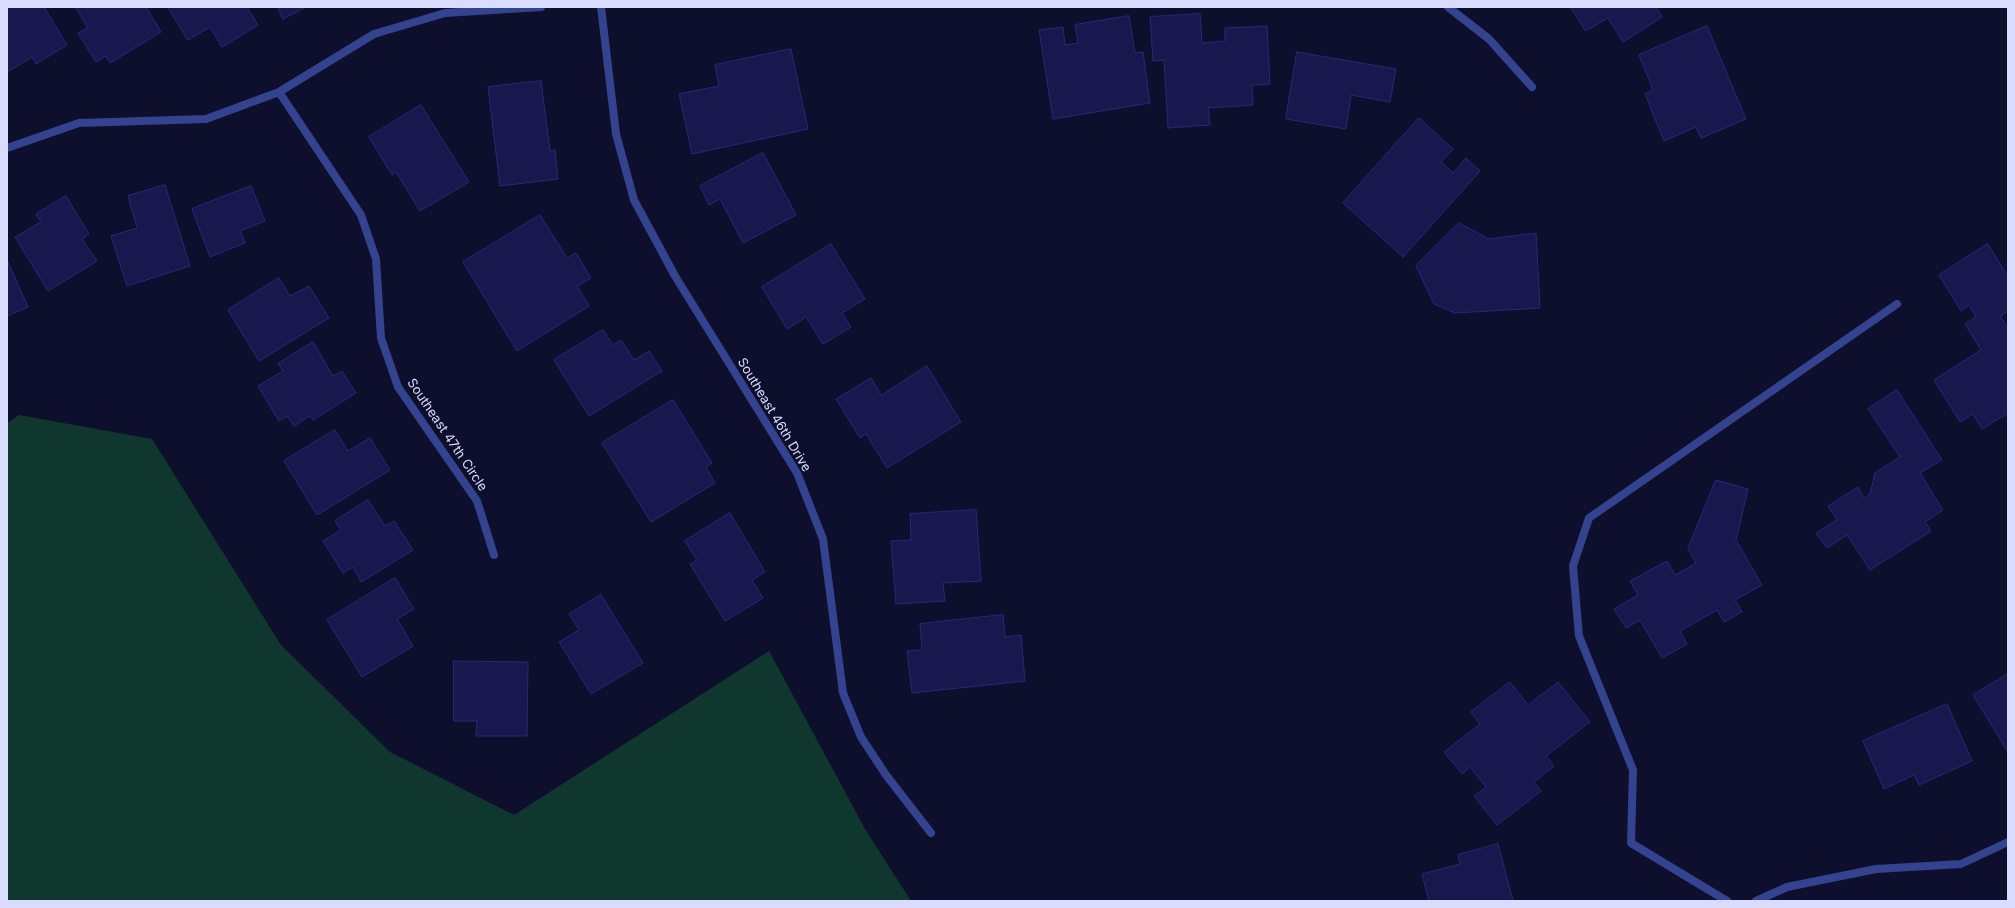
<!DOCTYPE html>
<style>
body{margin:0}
#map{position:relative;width:2015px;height:908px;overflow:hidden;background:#0e0f2c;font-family:Inter,sans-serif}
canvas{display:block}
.frame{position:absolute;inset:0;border:8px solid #d9dcff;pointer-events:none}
</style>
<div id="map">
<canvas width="2015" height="908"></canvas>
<div class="frame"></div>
</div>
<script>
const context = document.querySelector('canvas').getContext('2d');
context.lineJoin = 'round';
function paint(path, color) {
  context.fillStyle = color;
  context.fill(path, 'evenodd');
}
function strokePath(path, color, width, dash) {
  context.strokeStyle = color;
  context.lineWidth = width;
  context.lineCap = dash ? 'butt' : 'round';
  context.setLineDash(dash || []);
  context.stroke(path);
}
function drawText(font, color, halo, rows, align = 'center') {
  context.font = font + ' Inter,sans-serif';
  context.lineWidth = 3;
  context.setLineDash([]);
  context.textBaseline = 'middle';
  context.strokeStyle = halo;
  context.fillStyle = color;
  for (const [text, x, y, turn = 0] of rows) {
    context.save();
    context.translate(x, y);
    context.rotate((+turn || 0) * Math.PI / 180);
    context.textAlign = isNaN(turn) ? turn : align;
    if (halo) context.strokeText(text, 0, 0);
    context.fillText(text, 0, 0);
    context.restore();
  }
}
const green = new Path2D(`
 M19 415 152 439 281 645 390 752 514 815 769 651 865 829 911 901H7V423Z`);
const building = new Path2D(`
 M7 7H44L67 45 36 64 32 57 7 72Z
 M78 7H146L161 32 110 63 106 56 96 62 78 33 88 28 76 8Z
 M168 7H247L258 25 222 47 210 27 188 40Z
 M278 7H306L283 19Z
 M1571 7H1656L1662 17 1623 42 1608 18 1586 31Z
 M1200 14 1202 43 1225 41V28L1267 26 1270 84 1252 85 1253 105 1208 108 1210 125 1168 128 1164 60 1153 61 1150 17Z
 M1129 16 1135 53 1143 52 1150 103 1053 119 1039 30 1063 27 1065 45 1078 43 1075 25Z
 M1707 26 1746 119 1701 138 1696 127 1664 141 1645 94 1653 90 1639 55Z
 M791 49 808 129 692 154 679 94 719 86 715 65Z
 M1297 52 1396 69 1390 102 1351 95 1346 129 1286 119Z
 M541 81 550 151 555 150 558 179 500 186 488 87Z
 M421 105 469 182 420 211 396 172 392 175 369 137Z
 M1419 118 1453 149 1441 162 1453 173 1466 158 1480 171 1403 257 1343 203Z
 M763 153 796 215 743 243 720 199 709 205 700 186Z
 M165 185 190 266 127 286 111 236 137 228 128 196Z
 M251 186 265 221 240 231 245 243 210 257 192 209Z
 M66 196 89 234 82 239 97 261 48 291 15 237 41 222 36 214Z
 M540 215 567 258 576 253 591 278 577 286 589 306 517 351 463 262Z
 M1459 223 1489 239 1536 233 1540 308 1455 313 1434 304 1416 266Z
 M831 244 865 299 842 313 851 327 823 344 806 317 787 329 762 287Z
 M1988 244 2008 277V311L2000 316 2008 328V413L1982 429 1973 414 1960 422 1934 380 1981 350 1965 324 1976 317 1969 305 1961 311 1939 275Z
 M7 260 28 307 7 316Z
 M279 278 290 296 309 286 329 318 259 361 228 310Z
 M603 330 613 345 621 340 634 360 649 351 662 371 589 416 554 360Z
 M313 342 333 376 342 371 356 393 313 420 310 416 294 426 287 416 279 421 258 386 283 371 278 364Z
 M927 366 961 422 887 468 866 434 860 438 836 399 871 378 881 395Z
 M1897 390 1942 460 1920 473 1943 510 1925 522 1931 531 1870 570 1847 535 1827 548 1816 533 1837 520 1828 506 1858 487 1864 498 1870 494 1875 473 1900 457 1868 409Z
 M673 400 712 463 706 467 715 483 651 522 602 443Z
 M335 430 348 451 370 438 390 470 317 515 284 461Z
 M1716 480 1748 489 1736 540 1762 585 1735 600 1742 612 1724 622 1717 610 1680 631 1687 644 1662 658 1640 620 1626 628 1614 609 1638 595 1630 581 1667 561 1675 575 1696 563 1688 549Z
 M368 500 385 526 394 521 413 550 361 582 353 567 343 573 323 541 341 530 335 521Z
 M976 510 981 581 943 583 945 601 896 604 891 541 911 540 910 514Z
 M730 513 765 572 752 580 763 598 725 621 690 564 697 560 685 541Z
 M395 578 414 609 397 619 413 646 362 677 327 620Z
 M601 595 643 663 591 694 559 642 579 630 569 614Z
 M1003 615 1005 637 1021 635 1025 681 912 693 907 651 922 650 920 624Z
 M454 661 528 662 527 736H476L477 721H454Z
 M2008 674V752L1973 695Z
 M1510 682 1528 705 1558 682 1590 722 1546 756 1554 766 1534 782 1541 791 1497 825 1474 796 1486 787 1470 767 1462 774 1444 752 1480 724 1471 712Z
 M1947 704 1972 761 1919 785 1914 775 1884 789 1863 741Z
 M1498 844 1513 901H1429L1422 874 1460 864 1458 855Z`);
const lane = new Path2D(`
 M1727 901 1631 843 1633 770 1579 636 1573 566 1589 518 1897 304`);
const street = new Path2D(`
 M601 7 616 134 634 200 675 276 797 473 823 539 843 693 861 737 886 775 931 833
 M1448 7 1489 39 1532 87
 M279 92 361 215 376 259 381 338 398 387 477 501 494 555
 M7 148 79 123 206 119 279 92 374 34 445 13 541 7
 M1756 901 1787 887 1876 869 1961 864 2008 842`);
const streetNames = [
 ["Southeast 46th Drive",774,415,59],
 ["Southeast 47th Circle",447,435,56]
];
paint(green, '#10372e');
paint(building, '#18184f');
strokePath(building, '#28287d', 1);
strokePath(lane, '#344390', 8);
strokePath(street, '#344390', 8);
drawText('13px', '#d9dcff', '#0e0f2c', streetNames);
</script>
